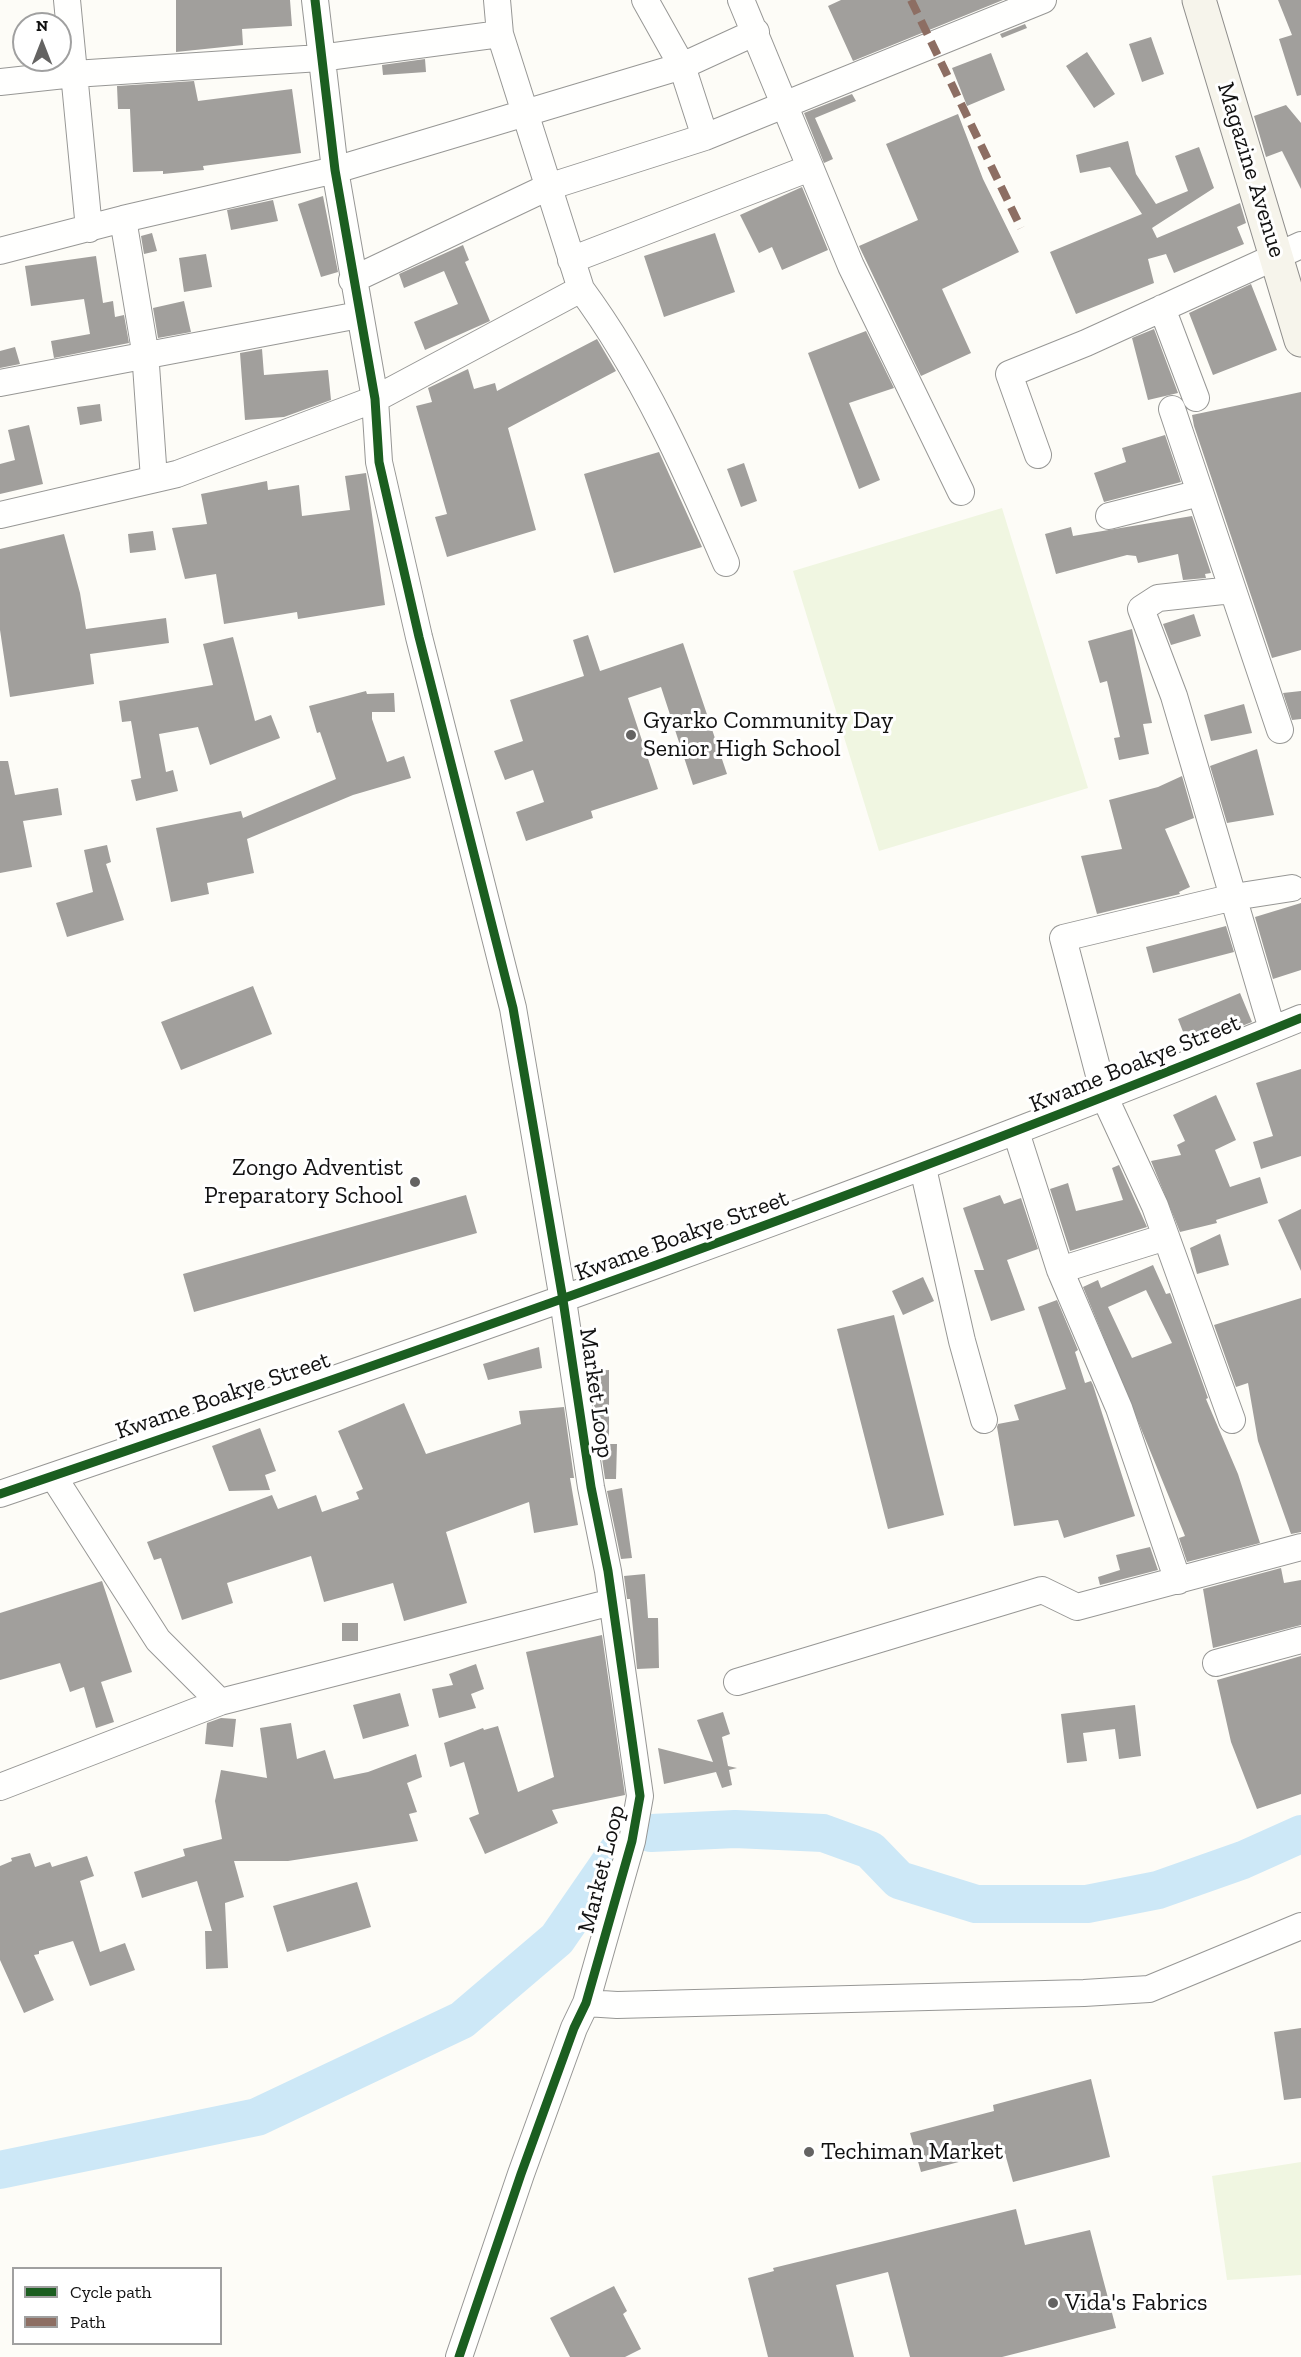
<!DOCTYPE html>
<style>
body{margin:0}
#map{position:relative;width:1301px;height:2357px;overflow:hidden;background:#fdfcf7;font-family:"Zilla Slab",serif}
canvas{display:block}
.legend{position:absolute;left:12px;top:2267px;width:210px;height:78px;box-sizing:border-box;background:#fff;border:2px solid #a0a0a0;margin:0;padding:8px 10px;list-style:none;font-size:18px;color:#111}
.legend li{display:flex;align-items:center;gap:12px;height:30px}
.legend b{width:30px;border:2px solid #a0a0a0}
.north{position:absolute;left:12px;top:12px;width:60px;height:60px;box-sizing:border-box;background:#fff;border:2px solid #a0a0a0;border-radius:50%;rotate:0deg;font-size:16px;font-weight:700;line-height:24px;text-align:center;color:#111}
.north::after{content:'';display:block;margin:auto;width:21px;height:27px;background:#646362;clip-path:polygon(50% 0,100% 100%,50% 72%,0 100%)}
</style>
<div id="map">
<canvas width="1301" height="2357"></canvas>
<ul class="legend">
<li><b style="height:8px;background:#1b5e20"></b>Cycle path</li>
<li><b style="height:8px;background:#8d6e63"></b>Path</li>
</ul>
<div class="north">N</div>
</div>
<script>
const context = document.querySelector('canvas').getContext('2d');
context.lineJoin = 'round';
function paint(path, color) {
  context.fillStyle = color;
  context.fill(path, 'evenodd');
}
function strokePath(path, color, width, dash) {
  context.strokeStyle = color;
  context.lineWidth = width;
  context.lineCap = dash ? 'butt' : 'round';
  context.setLineDash(dash || []);
  context.stroke(path);
}
function drawText(font, color, halo, rows, align = 'center') {
  context.font = font + ' "Zilla Slab",serif';
  context.lineWidth = 6;
  context.setLineDash([]);
  context.textBaseline = 'middle';
  context.strokeStyle = halo;
  context.fillStyle = color;
  for (const [text, x, y, turn = 0] of rows) {
    context.save();
    context.translate(x, y);
    context.rotate((+turn || 0) * Math.PI / 180);
    context.textAlign = isNaN(turn) ? turn : align;
    if (halo) context.strokeText(text, 0, 0);
    context.fillText(text, 0, 0);
    context.restore();
  }
}
const pitch = new Path2D(`
 M1002 508 1088 788 879 851 793 571Z
 M1301 2162V2275L1227 2280 1212 2176Z`);
const river = new Path2D(`
 M651 1833 735 1829 823 1833 870 1850 899 1880 976 1904H1087L1158 1890 1243 1860 1301 1834
 M0 2170 257 2117 462 2020 557 1939 626 1839`);
const building = new Path2D(`
 M176 0H290L292 26 242 29 243 45 176 52Z
 M841 0H1003L853 61 828 6Z
 M1278 0H1301V95L1297 96 1279 39 1292 35Z
 M1025 24 1027 28 1002 38 1000 34Z
 M1151 37 1164 74 1142 82 1129 44Z
 M1087 52 1115 94 1094 108 1066 66Z
 M991 53 1005 90 967 106 952 68Z
 M425 59 426 72 383 75 382 65Z
 M194 81 198 101 292 89 301 153 203 166 204 170 163 174V171L133 172 130 109H118L117 86Z
 M852 94 856 101 815 118 833 159 824 163 804 113Z
 M1286 105 1301 123V189L1282 151 1266 157 1254 116Z
 M958 114 983 179 1019 252 942 289 971 353 921 376 859 246 918 220 886 144Z
 M1128 141 1136 174 1156 204 1188 191 1175 156 1199 147 1214 188 1152 228 1157 238 1240 203 1246 223 1237 227 1244 244 1174 273 1166 254 1148 259 1154 283 1076 314 1050 252 1142 214 1110 167 1080 173 1076 155Z
 M802 187 828 250 782 270 772 247 759 253 740 215Z
 M323 196 338 272 321 277 298 204Z
 M273 200 278 221 231 230 227 210Z
 M152 233 157 251 144 254 141 236Z
 M715 233 735 292 664 317 644 256Z
 M463 245 469 260 465 262 490 321 425 350 414 322 458 304 444 271 404 288 399 274Z
 M206 254 212 287 184 292 179 258Z
 M96 256 103 303 113 301 115 317 124 315 129 343 54 358 51 341 90 334 84 299 31 306 25 266Z
 M1251 284 1277 350 1213 375 1189 313Z
 M184 301 191 332 158 338 153 308Z
 M1154 329 1178 393 1148 400 1132 338Z
 M866 331 894 388 849 403 880 480 859 489 808 353Z
 M597 339 616 371 508 428 536 530 447 557 435 517 447 514 416 406 432 402 428 388 468 369 474 389 495 383 497 391Z
 M15 347 20 364 0 368V351Z
 M262 349 264 375 328 370 331 400 284 417 245 420 240 353Z
 M1301 392V650L1272 658 1194 426 1192 415Z
 M100 404 102 421 80 425 77 407Z
 M29 425 43 484 0 494V464L15 460 8 430Z
 M1165 435 1181 482 1104 502 1094 473 1126 462 1122 448Z
 M659 452 702 547 614 573 584 474Z
 M744 463 757 501 741 507 727 469Z
 M366 473 385 605 298 619 297 612 224 624 216 574 185 579 172 528 207 524 201 494 267 481 268 490 299 485 302 516 350 510 345 476Z
 M1192 516 1211 573 1205 574 1206 578 1183 580 1178 554 1138 563 1136 556 1127 555 1056 574 1045 534 1071 527 1073 536Z
 M153 531 156 550 130 553 128 534Z
 M64 534 80 593 86 629 166 618 169 643 90 654 94 684 10 697 0 630V549Z
 M1194 614 1201 636 1171 645 1163 624Z
 M1132 629 1152 723 1143 724 1149 754 1119 760 1114 738 1120 737 1107 681 1100 683 1088 641Z
 M588 635 600 671 683 643 727 774 693 785 661 687 628 698 658 789 591 811 593 818 526 841 516 812 544 802 533 770 505 780 494 751 523 741 510 700 584 676 573 640Z
 M233 637 255 721 271 715 280 738 210 765 198 727 159 734 166 772 173 770 178 791 136 801 131 780 141 778 131 721 122 722 119 701 213 685 203 644Z
 M366 691 367 694 394 693 395 712H372V719L387 762 404 756 411 778 353 795 247 839 254 873 207 883 209 894 171 902 156 828 241 811 243 818 336 779 320 732 317 733 309 706Z
 M1301 691V719L1292 720 1283 693Z
 M1244 704 1252 733 1211 741 1204 715Z
 M1257 749 1274 815 1227 823 1210 766Z
 M0 761H8L15 795 58 788 62 815 23 821 32 867 0 873Z
 M1182 776 1194 818 1165 829 1190 887 1179 892 1180 894 1097 914 1081 856 1122 849 1109 800 1158 787Z
 M107 845 111 862 106 864 124 920 67 937 56 903 93 892 84 850Z
 M1301 903V970L1273 979 1255 917Z
 M1226 926 1234 952 1153 973 1146 947Z
 M253 986 272 1034 181 1070 161 1022Z
 M1240 993 1252 1022 1189 1047 1178 1019Z
 M1301 1069V1156L1261 1169 1253 1142 1273 1136 1256 1083Z
 M1216 1095 1236 1140 1215 1150 1230 1187 1260 1177 1268 1203 1216 1220 1217 1223 1180 1232 1151 1161 1181 1155 1177 1145 1185 1141 1173 1115Z
 M1119 1165 1147 1227 1070 1251 1050 1189 1068 1183 1076 1211 1123 1200 1112 1168Z
 M466 1195 477 1233 194 1312 183 1274Z
 M1000 1195 1004 1204 1021 1198 1038 1249 1007 1260 1025 1310 991 1321 974 1270H984L963 1208Z
 M1301 1209V1271L1278 1220Z
 M1220 1234 1229 1265 1197 1274 1190 1248Z
 M1153 1265 1166 1294 1170 1293 1172 1298 1208 1398 1206 1399 1238 1474 1260 1543 1187 1562 1179 1538 1185 1536 1083 1287 1098 1280 1101 1288ZM1146 1290 1172 1343 1132 1358 1108 1307Z
 M923 1277 934 1301 903 1315 892 1291Z
 M1301 1298V1532L1291 1534 1258 1441 1248 1383 1236 1387 1214 1325Z
 M1057 1300 1078 1350 1075 1352 1085 1383 1091 1381 1093 1385 1135 1516 1064 1538 1058 1520 1014 1526 997 1427 998 1424 1019 1420 1014 1405 1066 1389 1038 1307Z
 M894 1315 944 1515 888 1529 837 1329Z
 M539 1347 542 1368 488 1380 483 1364Z
 M609 1370V1444H617L616 1479H605L589 1371Z
 M404 1403 426 1454 521 1424 519 1411 564 1407 574 1478H570L578 1525 534 1533 529 1502 446 1532 467 1603 404 1621 393 1583 324 1602 311 1556 227 1583 233 1603 182 1620 161 1558 154 1560 147 1542 272 1495 278 1509 316 1495 322 1512 359 1499 356 1492 363 1489 338 1431Z
 M260 1428 276 1471 265 1475 270 1490 229 1491 212 1446Z
 M622 1488 632 1558 621 1559 607 1491Z
 M1150 1547 1158 1570 1100 1585 1098 1577 1120 1570 1116 1555Z
 M1281 1568 1284 1583 1301 1580V1625L1213 1648 1203 1589Z
 M645 1574 648 1618H658L659 1668 637 1669 630 1599H627L624 1576Z
 M102 1581 132 1672 101 1682 114 1722 96 1728 84 1687 70 1692 60 1663 0 1680V1613Z
 M342 1623H358V1641H342Z
 M602 1635 625 1795 552 1810 558 1823 485 1854 469 1818 479 1814 464 1762 450 1767 444 1743 483 1728 484 1730 498 1726 518 1792 554 1777 526 1652Z
 M1301 1656V1794L1257 1809 1231 1742 1217 1680Z
 M476 1664 484 1689 471 1694 476 1708 439 1718 432 1689 453 1685 449 1674Z
 M400 1693 409 1726 363 1739 353 1705Z
 M1135 1705 1141 1756 1119 1759 1115 1729 1083 1733 1087 1761 1067 1763 1061 1714Z
 M723 1712 730 1734 722 1737 728 1766 737 1768 729 1770 732 1785 722 1788 716 1772 664 1784 658 1748 713 1762 697 1720Z
 M221 1718 236 1719 233 1747 205 1744 207 1723Z
 M291 1723 297 1759 325 1750 334 1779 368 1772 416 1754 422 1777 407 1783 417 1812 409 1814 418 1841 288 1861H234L244 1897 225 1903 228 1968 206 1969 205 1931H212L197 1881 142 1898 134 1872 185 1856 183 1849 222 1839 215 1801 221 1770 267 1778 260 1728Z
 M30 1853 35 1867 50 1862 52 1867 87 1856 94 1876 80 1881 100 1952 125 1943 135 1970 90 1986 73 1941 39 1951V1954L34 1955 54 2000 24 2013 0 1960V1866L12 1861 11 1858Z
 M357 1882 371 1927 287 1952 273 1906Z
 M1301 2028V2098L1284 2100 1274 2032Z
 M1091 2079 1110 2157 1013 2182 1004 2150 921 2172 910 2133 994 2111 993 2105Z
 M1016 2209 1025 2245 1090 2230 1116 2328 1002 2357H910L888 2272 836 2285 854 2357H768L748 2278 774 2271 773 2268Z
 M614 2286 627 2311 623 2314 641 2349 625 2357H570L550 2318Z`);
const street = new Path2D(`
 M67 0 89 229
 M315 0 335 170 375 399 379 462 419 637 513 1008 563 1300 591 1487 608 1571 640 1796 632 1841 586 2003 574 2028 521 2174 459 2357
 M497 0 500 34 581 289
 M645 0 682 66 705 137
 M741 0 851 266 961 492
 M0 82 74 74 320 58 500 34
 M123 219 145 351 154 479
 M0 251 123 219 335 170 682 66 756 32
 M571 260 810 168
 M352 280 548 187 705 137 1043 0
 M1162 308 1196 398
 M0 383 359 315
 M1172 409 1280 730
 M1038 455 1009 374 1086 343 1301 245
 M0 515 177 474 375 399 581 289C643 373 685 468 726 563
 M1109 516 1200 493
 M1232 590 1158 598 1141 609 1174 696 1272 1029
 M1016 1132 1060 1270 1119 1408 1178 1581
 M923 1168 962 1341 984 1420
 M1060 1270 1166 1237
 M1232 1420 1155 1206 1105 1098 1063 938 1234 897 1292 888
 M53 1476 158 1640 220 1702 612 1602
 M0 1494C438 1345 873 1193 1301 1018
 M1216 1663 1301 1640
 M737 1682 1042 1590 1077 1607 1301 1547
 M0 1787 220 1702
 M586 2003 617 2005 1084 1993 1149 1989 1301 1926`);
const secondary = new Path2D(`
 M1199 0 1301 340`);
const quiet = new Path2D(`
 M911 0 1021 228`);
const cycleway = new Path2D(`
 M315 0 335 170 375 399 379 462 419 637 513 1008 563 1300 591 1487 608 1571 640 1796 632 1841 586 2003 574 2028 521 2174 459 2357
 M0 1494C438 1345 873 1193 1301 1018`);
const markers = [
 [631,735,6,"#646362"],
 [415,1182,6,"#646362"],
 [809,2152,6,"#646362"],
 [1053,2303,6,"#646362"]
];
const streetNames = [
 ["Magazine Avenue",1251,170,73],
 ["Kwame Boakye Street",1135,1064,-22],
 ["Kwame Boakye Street",682,1236,-20],
 ["Market Loop",596,1393,82],
 ["Kwame Boakye Street",223,1396,-19],
 ["Market Loop",602,1869,-76]
];
const poiNames = [
 ["Gyarko Community Day",643,721],
 ["Senior High School",643,749],
 ["Zongo Adventist",403,1168,"right"],
 ["Preparatory School",403,1196,"right"],
 ["Techiman Market",821,2152],
 ["Vida's Fabrics",1065,2303]
];
paint(pitch, '#f0f6e1');
strokePath(river, '#cde8f7', 38);
paint(building, '#a19f9c');
strokePath(street, '#979795', 28);
strokePath(secondary, '#8e8d8b', 35);
strokePath(street, '#fffffe', 26);
strokePath(secondary, '#f6f4eb', 33);
strokePath(quiet, '#8d6e63', 8, [15, 8]);
strokePath(cycleway, '#1b5e20', 9);
for (const [x, y, r, color] of markers) {
  const dot = new Path2D();
  dot.arc(x, y, r, 0, 2 * Math.PI);
  context.fillStyle = color;
  context.fill(dot);
  strokePath(dot, '#fff', 2);
}
drawText('24px', '#111', '#fff', streetNames);
drawText('24px', '#111', '#fff', poiNames, 'left');
</script>
